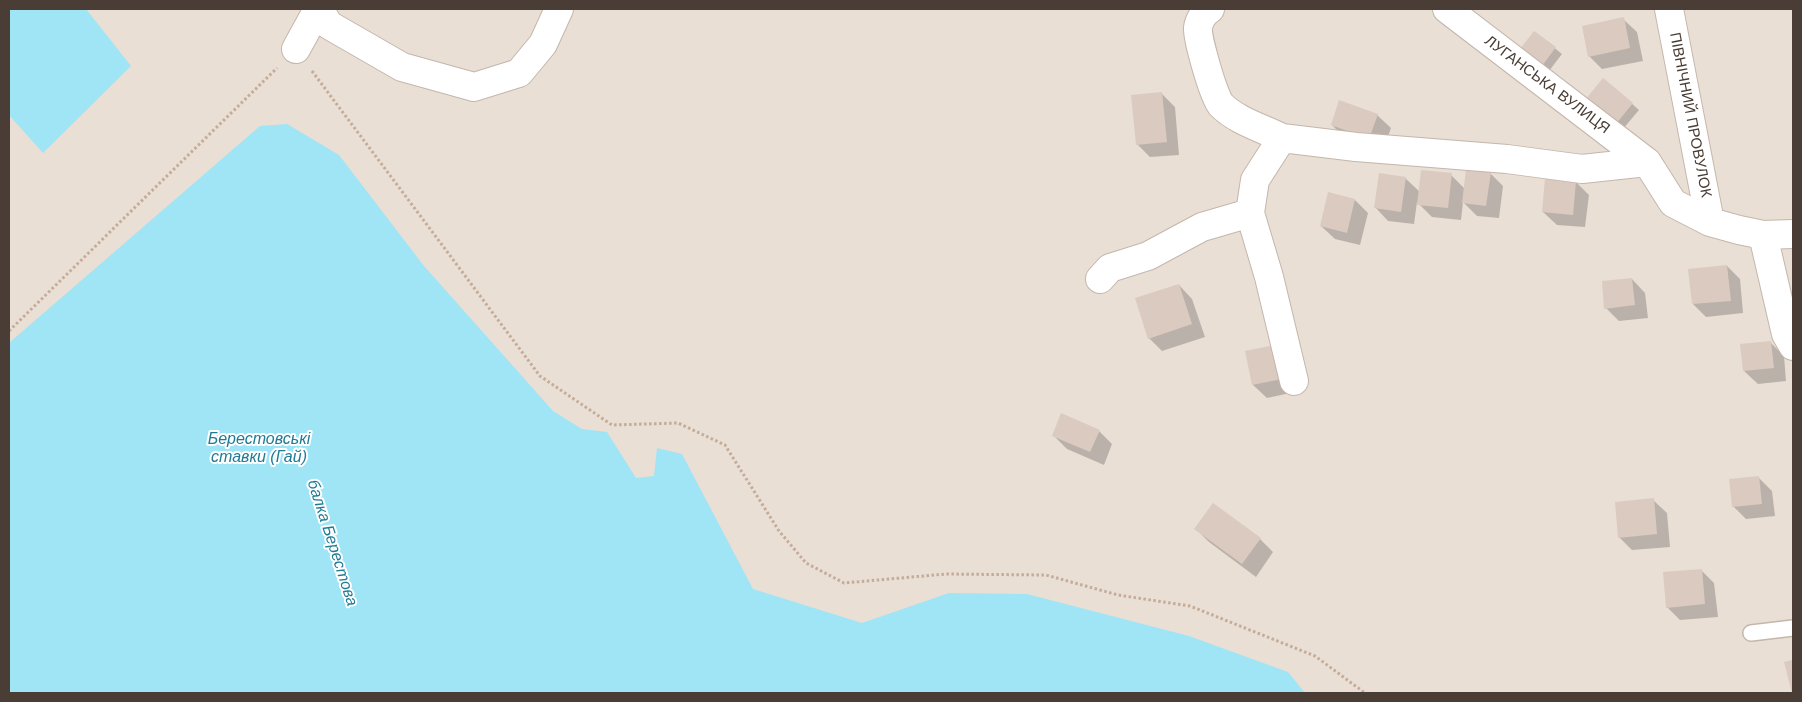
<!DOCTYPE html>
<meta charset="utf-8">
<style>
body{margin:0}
#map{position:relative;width:1802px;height:702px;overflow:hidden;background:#f5eee7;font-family:Arial,sans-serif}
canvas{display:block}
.frame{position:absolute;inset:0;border:10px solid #493d35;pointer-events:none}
</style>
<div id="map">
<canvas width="1802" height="702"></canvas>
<div class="frame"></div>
</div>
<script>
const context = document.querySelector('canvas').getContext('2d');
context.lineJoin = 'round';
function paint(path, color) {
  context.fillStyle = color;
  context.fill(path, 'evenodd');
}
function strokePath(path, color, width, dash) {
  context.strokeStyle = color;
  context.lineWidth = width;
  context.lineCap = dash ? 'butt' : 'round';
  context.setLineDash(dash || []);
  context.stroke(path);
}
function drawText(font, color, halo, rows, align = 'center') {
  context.font = font + ' Arial,sans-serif';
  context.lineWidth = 4;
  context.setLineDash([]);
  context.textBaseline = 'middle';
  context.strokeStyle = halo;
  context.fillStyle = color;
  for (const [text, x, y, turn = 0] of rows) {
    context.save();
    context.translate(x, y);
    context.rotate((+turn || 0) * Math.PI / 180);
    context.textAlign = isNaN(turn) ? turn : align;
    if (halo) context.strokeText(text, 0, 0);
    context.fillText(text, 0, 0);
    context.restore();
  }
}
const residential = new Path2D(`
 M9 9H1793V693H9Z`);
const water = new Path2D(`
 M9 9H86L131 66 43 153 9 115Z
 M287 124 339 155 424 266 553 411 582 429 607 432 636 478 654 476 657 448 682 454 753 589 862 623 949 593 1027 594 1189 636 1288 672 1305 693H9V343L260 126Z`);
const shadow = new Path2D(`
 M1623 19 1637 32 1643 61 1602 69 1589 56Z
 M1535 32 1562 54 1549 71 1522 49Z
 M1604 79 1639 110 1623 129 1594 105Z
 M1162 94 1175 107 1179 155 1150 157 1137 144Z
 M1377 115 1391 128 1383 151 1345 138 1332 125Z
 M1490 173 1503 186 1499 218 1477 216 1463 202 1461 220 1432 217 1417 202 1414 224 1388 221 1375 207 1405 178 1420 192 1451 175 1465 189Z
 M1576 182 1589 195 1585 227 1557 225 1543 212Z
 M1355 200 1368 213 1360 245 1335 239 1321 226Z
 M1727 266 1740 279 1743 313 1706 317 1693 304Z
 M1632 279 1645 293 1648 318 1619 321 1606 308Z
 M1179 285 1192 299 1205 337 1162 351 1149 338Z
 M1770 342 1784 356 1786 381 1758 384 1744 371Z
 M1247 352 1295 392 1267 398 1253 385Z
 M1099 431 1112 444 1104 465 1067 449 1054 436Z
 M1759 478 1772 491 1775 516 1746 519 1733 506Z
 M1653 500 1667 513 1670 547 1632 550 1619 537Z
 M1213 505 1260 539 1273 552 1256 577 1209 542 1196 529Z
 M1701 570 1714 583 1718 617 1680 620 1667 607Z`);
const building = new Path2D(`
 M1624 17 1630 48 1588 57 1582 26Z
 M1534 31 1556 47 1542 66 1520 49Z
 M1603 78 1633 103 1616 124 1586 99Z
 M1162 92 1167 142 1136 145 1131 95Z
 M1339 100 1378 114 1369 139 1331 125Z
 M1466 169 1491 172 1486 206 1462 203Z
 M1421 170 1452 173 1448 208 1417 205Z
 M1379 173 1406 177 1401 212 1374 208Z
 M1545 178 1576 181 1573 215 1542 212Z
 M1328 192 1355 199 1347 233 1320 226Z
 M1727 265 1731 301 1692 304 1688 269Z
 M1632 278 1635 305 1604 309 1602 281Z
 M1179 284 1192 324 1148 339 1135 298Z
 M1771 341 1774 368 1743 371 1740 344Z
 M1275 345 1282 379 1252 385 1245 351Z
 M1061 413 1100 430 1090 452 1052 436Z
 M1759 476 1762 504 1732 507 1729 479Z
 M1654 498 1657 534 1618 538 1615 502Z
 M1213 503 1261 538 1242 564 1194 529Z
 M1702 569 1705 604 1666 608 1663 572Z
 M1793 660V693H1792L1784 662Z`);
const path = new Path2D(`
 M312 71 540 376 612 425 678 423 725 445 779 531 806 563 844 583 946 574 1046 575 1118 595 1190 606 1315 656 1365 693
 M9 331 277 68`);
const service = new Path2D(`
 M1751 633 1793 628`);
const minor = new Path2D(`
 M319 9 329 25 402 67 474 87 519 73 543 44 559 9
 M1210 9C1204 13 1199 20 1198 28 1197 38 1214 98 1221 105 1237 121 1262 128 1282 138L1255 180 1250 213 1269 277 1294 381
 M1447 9 1647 162 1673 203 1710 222 1739 230 1763 235 1793 234
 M1669 9 1710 222
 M296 49 318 9
 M1282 138 1356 147 1507 159 1582 169 1647 162
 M1763 235 1786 334 1793 346
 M1100 279 1110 268 1148 256 1202 227 1250 213`);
const streetNames = [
 ["ЛУГАНСЬКА ВУЛИЦЯ",1547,85,37],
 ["ПІВНІЧНИЙ ПРОВУЛОК",1690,115,79]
];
const waterNames = [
 ["Берестовські",259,440],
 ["ставки (Гай)",259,458],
 ["балка Берестова",332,543,72]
];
paint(residential, '#e9dfd5');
paint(water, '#9fe5f6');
paint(shadow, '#0003');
paint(building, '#dbcabf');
strokePath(service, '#c4b6ac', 18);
strokePath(minor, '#c4b6ac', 30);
strokePath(path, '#c4ac99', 3, [2.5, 2.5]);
strokePath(service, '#fff', 15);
strokePath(minor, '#fff', 28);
drawText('15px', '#493d35', '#fff', streetNames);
drawText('italic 16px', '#217b93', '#fff', waterNames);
</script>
